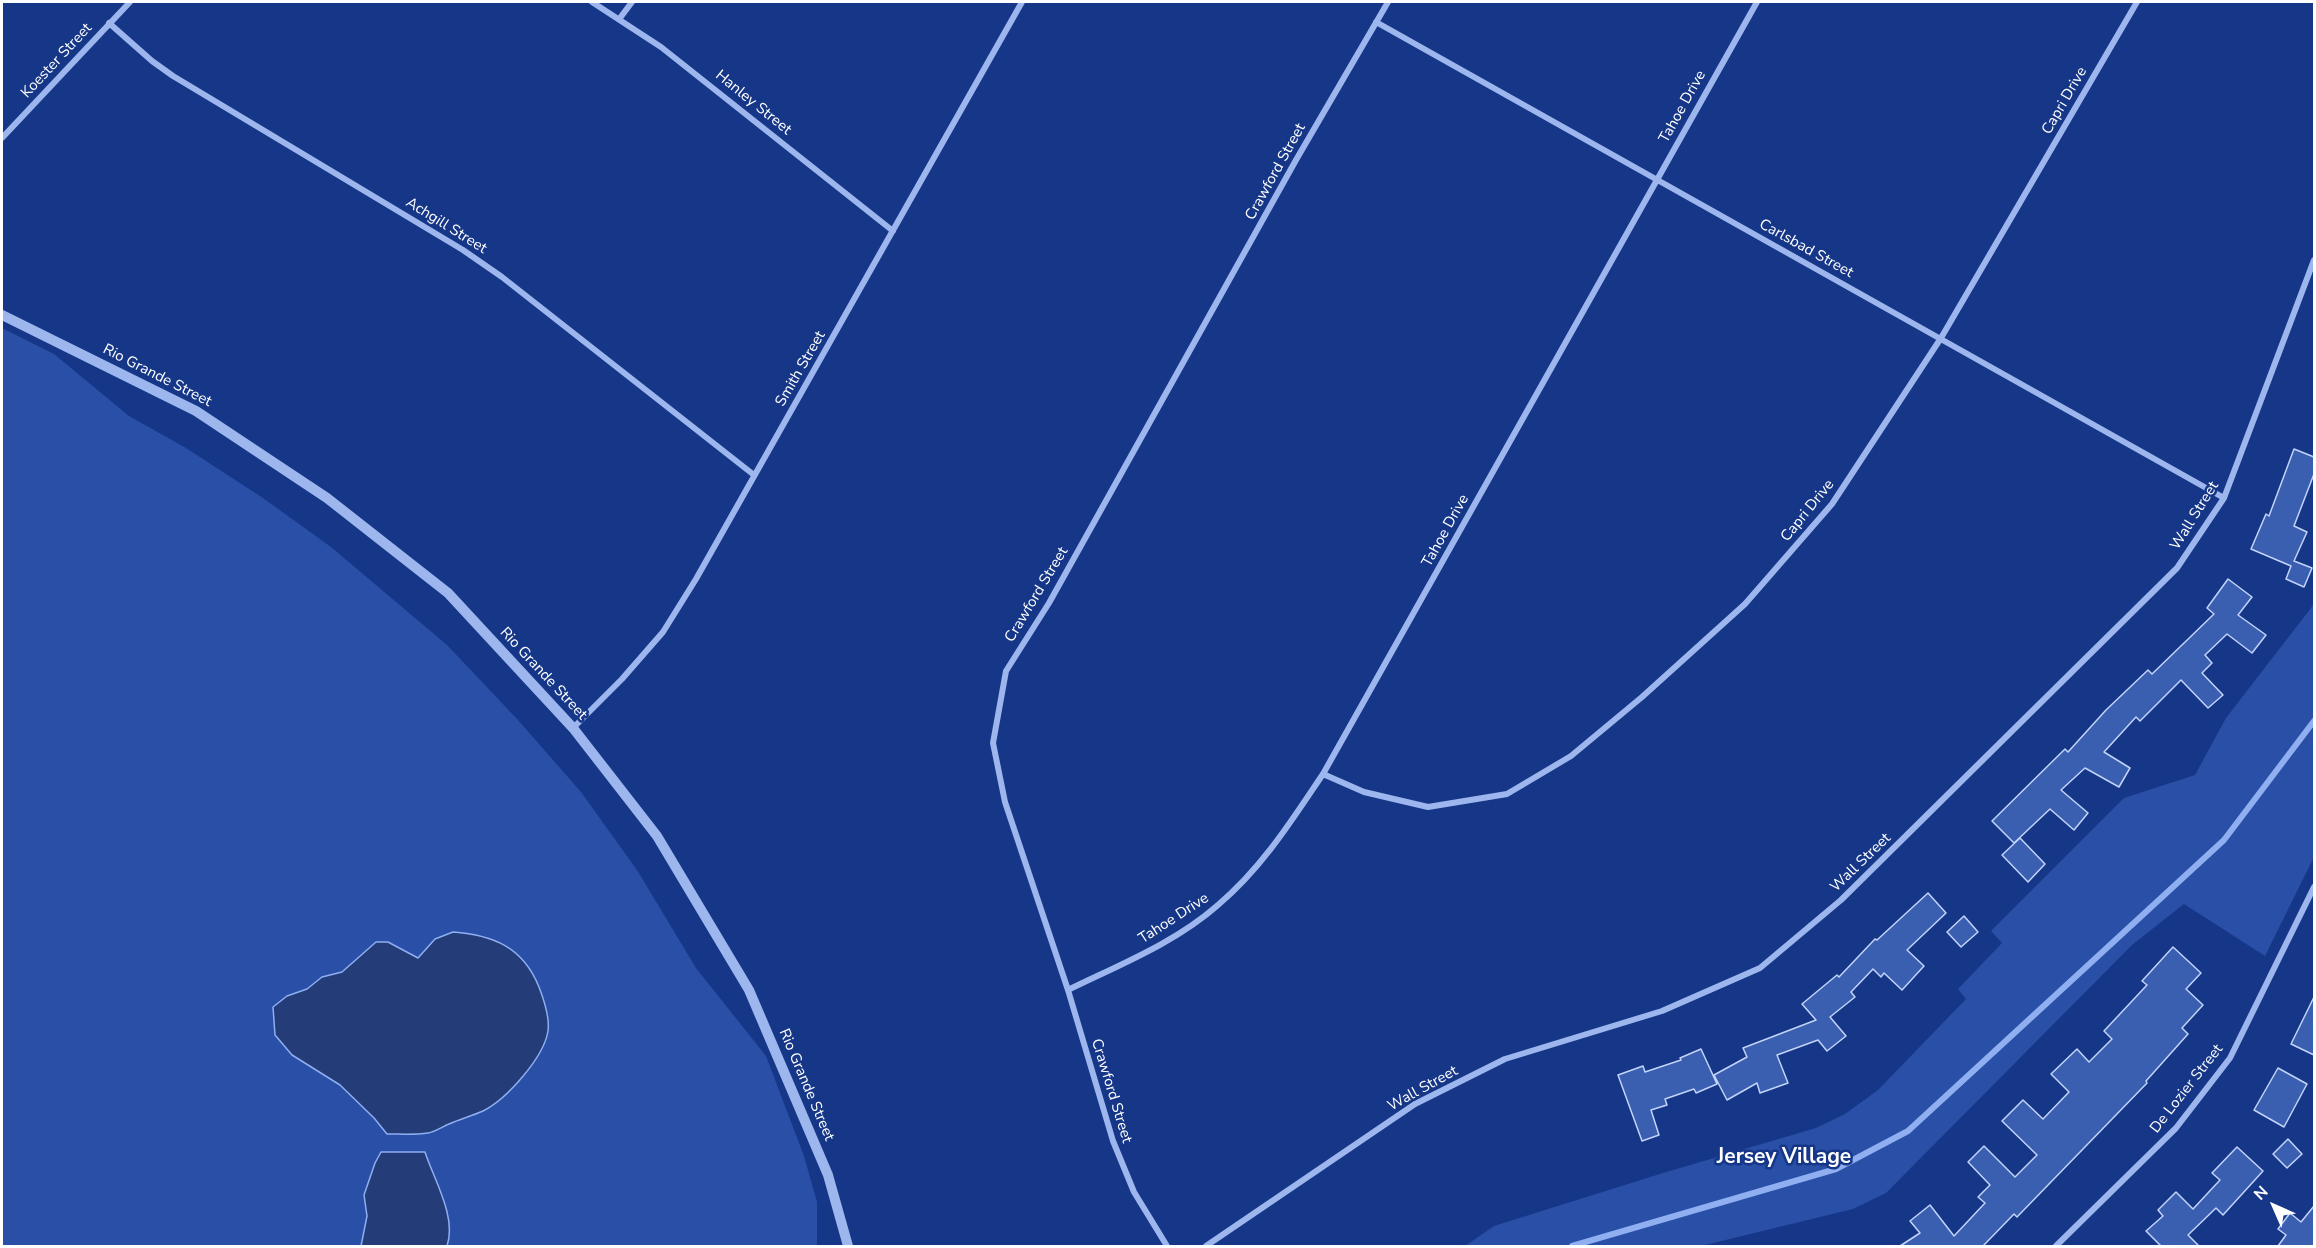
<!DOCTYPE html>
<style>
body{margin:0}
#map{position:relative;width:2316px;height:1248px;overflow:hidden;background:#163788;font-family:"Nunito Sans",sans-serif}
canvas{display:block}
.frame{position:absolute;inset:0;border:3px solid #fff;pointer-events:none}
.north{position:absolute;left:2244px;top:1176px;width:60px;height:60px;-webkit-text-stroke:4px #163788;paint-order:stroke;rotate:315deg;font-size:16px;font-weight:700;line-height:24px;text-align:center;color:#fff}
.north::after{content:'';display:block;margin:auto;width:21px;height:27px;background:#fff;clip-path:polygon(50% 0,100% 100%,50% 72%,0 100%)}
</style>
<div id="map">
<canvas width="2316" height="1248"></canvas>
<div class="frame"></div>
<div class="north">N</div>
</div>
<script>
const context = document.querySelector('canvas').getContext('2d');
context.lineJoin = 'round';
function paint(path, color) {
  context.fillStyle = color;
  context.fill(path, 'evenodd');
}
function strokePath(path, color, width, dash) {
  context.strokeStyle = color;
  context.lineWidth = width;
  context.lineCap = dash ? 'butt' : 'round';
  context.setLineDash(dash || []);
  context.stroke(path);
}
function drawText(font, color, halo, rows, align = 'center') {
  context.font = font + ' "Nunito Sans",sans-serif';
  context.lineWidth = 5;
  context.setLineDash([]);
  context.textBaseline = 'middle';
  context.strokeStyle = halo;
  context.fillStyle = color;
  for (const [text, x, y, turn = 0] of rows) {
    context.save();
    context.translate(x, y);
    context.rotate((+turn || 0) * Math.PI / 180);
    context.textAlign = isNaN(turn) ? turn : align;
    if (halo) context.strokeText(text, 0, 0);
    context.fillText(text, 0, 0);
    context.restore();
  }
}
const green = new Path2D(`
 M2 328 54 354 129 416 186 448 263 498 331 547 447 645 518 720 581 792 637 870 696 968 766 1056 804 1156 817 1202V1246H2Z
 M2314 604V857L2265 956 2184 904 2132 945 1886 1193 1853 1209 1701 1246H1465L1494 1226 1663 1173 1816 1128 1845 1114 1878 1090 1966 999 1958 989 2002 943 1991 931 2124 798 2195 775 2226 718Z`);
const water = new Path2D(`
 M453 932C493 935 523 947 539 987 544 1000 550 1017 548 1031 544 1057 507 1099 483 1111 472 1116 460 1119 449 1124 442 1127 435 1132 428 1133 415 1135 400 1134 387 1134L374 1118 340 1085 292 1055 275 1035 273 1007 287 996 307 989 322 977 342 972 376 942H388L418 958 435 939Z
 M381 1152H425C434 1180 457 1217 447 1246H361L367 1216 364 1195 375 1163Z`);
const stream = new Path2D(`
 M1572 1246 1836 1169 1908 1131 2224 840 2314 721`);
const building = new Path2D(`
 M2294 449 2314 457V474L2294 526 2307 532 2294 561 2312 568 2304 587 2286 579 2291 566 2251 549 2266 514 2269 516Z
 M2228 579 2252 597 2238 615 2266 635 2252 653 2227 634 2205 655 2212 663 2202 673 2223 695 2208 708 2181 680 2140 721 2136 717 2104 752 2130 768 2119 787 2085 768 2061 790 2088 813 2074 830 2050 809 2014 843 1992 821 2065 749 2068 752 2106 710 2148 670 2152 674 2214 614 2207 608Z
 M2020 838 2045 864 2028 882 2002 855Z
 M1928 893 1946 913 1907 950 1924 966 1902 990 1884 973 1881 977 1873 969 1851 992 1855 997 1830 1017 1846 1036 1827 1051 1818 1040 1777 1055 1788 1083 1760 1093 1757 1083 1727 1100 1714 1075 1747 1057 1743 1048 1816 1020 1802 1004 1837 975 1839 977 1875 939 1877 940Z
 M1964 916 1978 932 1961 947 1947 932Z
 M2173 947 2201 973 2186 989 2203 1005 2182 1028 2188 1034 2146 1081 2147 1083 2017 1217 2014 1214 1983 1246H1900L1920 1233 1910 1221 1930 1205 1954 1236 1985 1203 1978 1197 1990 1185 1968 1162 1984 1146 2015 1177 2037 1155 2002 1121 2023 1100 2043 1119 2069 1092 2051 1074 2077 1049 2089 1062 2112 1039 2104 1031 2147 985 2142 981Z
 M2314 997V1055L2291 1044Z
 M1701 1049 1717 1084 1696 1093 1694 1089 1665 1099 1667 1105 1651 1110 1659 1135 1642 1141 1618 1075 1643 1066 1645 1072 1681 1060 1680 1058Z
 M2278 1068 2307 1084 2284 1127 2254 1110Z
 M2288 1139 2302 1154 2287 1168 2273 1154Z
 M2237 1147 2263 1171 2223 1215 2216 1208 2188 1235 2199 1246H2161L2146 1231 2163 1216 2158 1210 2176 1192 2193 1209 2220 1180 2212 1173Z
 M2314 1206V1246H2278L2286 1235 2278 1229 2290 1213 2301 1222Z`);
const minor = new Path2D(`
 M592 2 661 47 893 231
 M620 18 632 2
 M1376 22 2224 498
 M109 23 152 61 173 76 463 250 502 277 754 475
 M2 138 130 2
 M573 728 622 679 663 632 696 579 1022 2
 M1323 774 1364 792 1428 807 1507 794 1571 756 1642 697 1745 604 1832 504 1941 338 2137 2
 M1068 990C1119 965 1175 943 1218 905 1262 868 1292 820 1323 774L1757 2
 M1167 1246 1134 1192 1113 1141 1068 990 1005 802 993 743 1006 671 1049 603 1296 160 1388 2
 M1206 1246 1415 1104 1505 1059 1662 1011 1760 968 1841 900 2177 568 2224 498 2314 260
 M2056 1246 2176 1128 2230 1058 2314 887`);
const tertiary = new Path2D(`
 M2 315 196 411 327 498 448 593 573 728 657 836 749 990 828 1175 848 1246`);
const streetNames = [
 ["Koester Street",57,61,-47],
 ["Capri Drive",2065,101,-60],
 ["Hanley Street",753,103,39],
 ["Tahoe Drive",1683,107,-61],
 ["Crawford Street",1276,172,-61],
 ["Achgill Street",446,226,32],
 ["Carlsbad Street",1806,249,29],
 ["Smith Street",801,369,-60],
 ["Rio Grande Street",157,376,27],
 ["Capri Drive",1808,511,-51],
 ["Wall Street",2195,516,-58],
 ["Tahoe Drive",1446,531,-61],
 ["Crawford Street",1037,595,-59],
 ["Rio Grande Street",543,674,47],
 ["Wall Street",1861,863,-44],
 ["Tahoe Drive",1174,919,-33],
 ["Rio Grande Street",806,1085,67],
 ["Wall Street",1423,1089,-29],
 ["De Lozier Street",2187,1089,-52],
 ["Crawford Street",1111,1091,73]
];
const districtNames = [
 ["Jersey Village",1784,1158]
];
paint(green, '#294fa7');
paint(water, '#243d79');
strokePath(water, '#8faff1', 1.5);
strokePath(stream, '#8faff1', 6);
paint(building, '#3a5eb0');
strokePath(building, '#c3d4fa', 1.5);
strokePath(minor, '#9db6ee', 6);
strokePath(tertiary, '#9db6ee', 10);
drawText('15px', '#fff', '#163788', streetNames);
drawText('bold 21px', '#fff', '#163788', districtNames);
</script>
